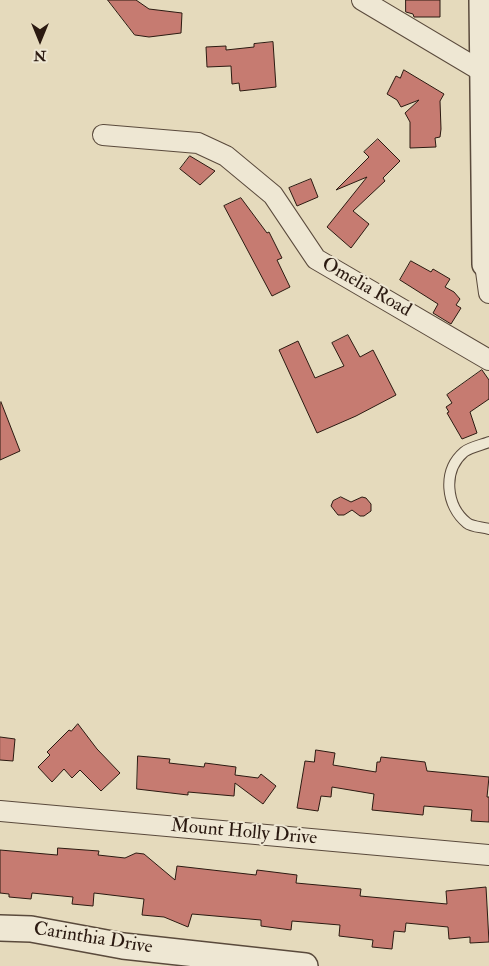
<!DOCTYPE html>
<style>
body{margin:0}
#map{position:relative;width:489px;height:966px;overflow:hidden;background:#e5dabc;font-family:"IM FELL Double Pica",serif}
canvas{display:block}
.north{position:absolute;left:15px;top:15px;width:50px;height:50px;-webkit-text-stroke:4px #eee7d3;paint-order:stroke;rotate:180deg;font-size:14px;font-weight:700;line-height:20px;text-align:center;color:#2b1a11}
.north::after{content:'';display:block;margin:auto;width:18px;height:22px;background:#2b1a11;clip-path:polygon(50% 0,100% 100%,50% 72%,0 100%)}
</style>
<div id="map">
<canvas width="489" height="966"></canvas>
<div class="north">N</div>
</div>
<script>
const context = document.querySelector('canvas').getContext('2d');
context.lineJoin = 'round';
function paint(path, color) {
  context.fillStyle = color;
  context.fill(path, 'evenodd');
}
function strokePath(path, color, width, dash) {
  context.strokeStyle = color;
  context.lineWidth = width;
  context.lineCap = dash ? 'butt' : 'round';
  context.setLineDash(dash || []);
  context.stroke(path);
}
function drawText(font, color, halo, rows, align = 'center') {
  context.font = font + ' "IM FELL Double Pica",serif';
  context.lineWidth = 4;
  context.setLineDash([]);
  context.textBaseline = 'middle';
  context.strokeStyle = halo;
  context.fillStyle = color;
  for (const [text, x, y, turn = 0] of rows) {
    context.save();
    context.translate(x, y);
    context.rotate((+turn || 0) * Math.PI / 180);
    context.textAlign = isNaN(turn) ? turn : align;
    if (halo) context.strokeText(text, 0, 0);
    context.fillText(text, 0, 0);
    context.restore();
  }
}
const building = new Path2D(`
 M108 0H136L149 9 182 13 181 33 149 37 135 35Z
 M406 0H440V17H414L413 14 406 12Z
 M273 42 276 87 240 91 239 83 232 84 231 66 207 67 206 47 226 46V50L254 47V44Z
 M404 70 444 94 440 101 441 129 440 137 435 138 436 147 410 148V122L405 113 419 100 401 107 397 100 387 94 396 76 400 78Z
 M378 139 400 161 383 178 385 181 353 211 369 224 351 248 327 227 367 177 336 190 369 157 364 152Z
 M190 156 215 171 200 185 180 169Z
 M311 179 318 197 297 206 289 188Z
 M241 198 267 233 269 232 282 258 277 260 290 287 272 296 224 206Z
 M411 261 431 272 433 269 450 279 445 287 454 292 460 299 456 305 461 308 451 324 433 313 438 304 400 280Z
 M348 335 360 357 373 350 396 395 356 416 317 433 279 350 298 341 315 378 344 366 332 343Z
 M482 370 489 380V399L470 412 477 433 462 439 447 413 449 412 446 407 452 403 447 395Z
 M1 402 20 451 0 460V403Z
 M341 497 351 502 362 497 366 498 371 504V511L364 516H360L352 510 344 515H338L331 506 333 501Z
 M78 724 97 749 120 773 101 791 80 770 72 778 64 769 52 782 38 767 50 755 47 752 69 730 71 731Z
 M0 737 15 739 13 761 0 760Z
 M316 750 335 753 333 765 376 772 377 762H380L381 757 425 762 427 771 489 777 487 797H489V822L471 821 472 810 424 806 423 815 372 810 374 794 332 787 331 797 321 796 318 811 297 808 305 761 314 762Z
 M138 756 170 759 169 763 204 767 205 763 236 767 235 775 258 778 261 774 276 786 263 804 235 783 234 796 188 792V795L137 789Z
 M58 848 99 851 98 855 125 858 136 853 144 854 175 880 177 866 256 875 257 870 297 875 296 883 361 889 360 896 447 904 446 891 486 887 489 942 470 943V937L449 939 448 927 406 923 405 932 394 931 392 949 372 947 373 940 339 936 340 925 292 921 291 930 261 926V920L192 914 188 927 164 917 142 915 144 899 94 893 93 906 72 904 73 897 32 893 31 899 9 897V894L0 893V850L57 855Z`);
const service = new Path2D(`
 M489 442C482 445 470 447 464 452 442 471 446 506 467 523 472 527 482 527 489 529`);
const minor = new Path2D(`
 M362 0 483 72
 M103 135 198 143 226 156 273 195 316 259 489 360
 M485 264 489 293
 M0 811 489 855`);
const tertiary = new Path2D(`
 M482 0 485 264H489
 M0 928 31 929 123 946 305 966`);
const streetNames = [
 ["Omelia Road",366,288,30],
 ["Mount Holly Drive",244,833,5],
 ["Carinthia Drive",93,939,9]
];
paint(building, '#c67b71');
strokePath(building, '#2b1a11', 1);
strokePath(service, '#5a4a3c', 12);
strokePath(minor, '#5a4a3c', 22);
strokePath(tertiary, '#5a4a3c', 28);
strokePath(service, '#eee7d3', 10);
strokePath(minor, '#eee7d3', 20);
strokePath(tertiary, '#eee7d3', 25);
drawText('19px', '#2b1a11', '#eee7d3', streetNames);
</script>
